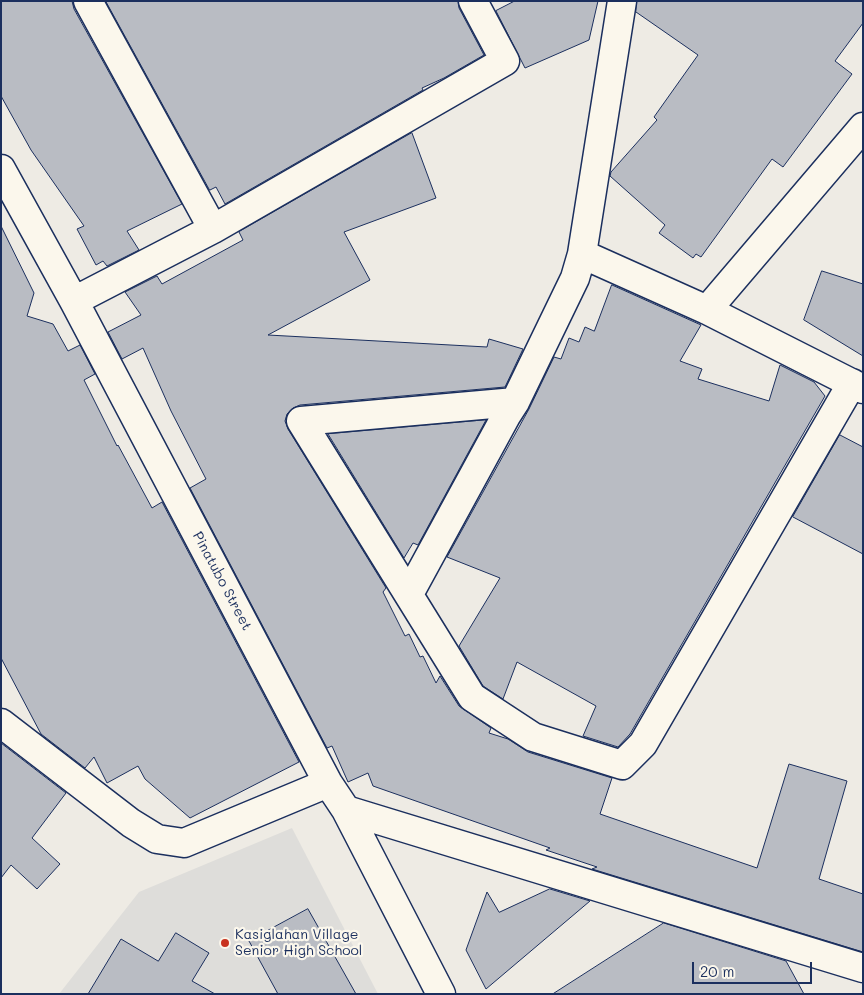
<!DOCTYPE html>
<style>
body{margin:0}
#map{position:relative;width:864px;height:995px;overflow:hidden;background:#eeebe4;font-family:Mali,sans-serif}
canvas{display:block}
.frame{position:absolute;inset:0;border:2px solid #1b2f5e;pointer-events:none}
.scale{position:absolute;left:692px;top:962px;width:120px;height:22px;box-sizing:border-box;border:2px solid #1b2f5e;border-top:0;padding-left:6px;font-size:15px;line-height:18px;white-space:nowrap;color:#1b2f5e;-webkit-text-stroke:4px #fbf7ec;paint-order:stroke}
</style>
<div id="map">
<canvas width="864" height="995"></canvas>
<div class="frame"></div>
<div class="scale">20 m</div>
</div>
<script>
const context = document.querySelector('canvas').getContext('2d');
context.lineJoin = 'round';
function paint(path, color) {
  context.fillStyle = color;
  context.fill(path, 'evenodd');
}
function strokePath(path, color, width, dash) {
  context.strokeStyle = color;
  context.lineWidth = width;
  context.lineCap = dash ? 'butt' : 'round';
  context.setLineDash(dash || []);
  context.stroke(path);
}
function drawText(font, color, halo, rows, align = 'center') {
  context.font = font + ' Mali,sans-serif';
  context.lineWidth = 4.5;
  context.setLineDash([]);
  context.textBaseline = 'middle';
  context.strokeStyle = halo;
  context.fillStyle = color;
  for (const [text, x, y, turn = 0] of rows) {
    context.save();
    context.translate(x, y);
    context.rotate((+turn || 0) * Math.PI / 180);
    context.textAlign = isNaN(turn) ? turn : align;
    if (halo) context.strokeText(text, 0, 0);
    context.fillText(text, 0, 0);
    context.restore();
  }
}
const built = new Path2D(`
 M292 828 378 994H59L139 892Z`);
const building = new Path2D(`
 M1 1H72L74 9 182 204 127 231 139 250 107 266 103 261 96 265 77 229 84 226 31 150 1 96Z
 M106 1H458L459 8 484 55 444 78 422 88 423 90 225 204 216 187 210 190Z
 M515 1H598L589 40 525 68 496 11Z
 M637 1H863V23L835 61 852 74 783 167 772 159 701 257 696 254 693 258 659 233 665 225 610 176 611 172 657 120 654 117 698 55 636 12Z
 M412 133 436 198 344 232 370 280 268 335 487 347 489 339 523 349 505 387 300 405 293 408 287 414 285 421 288 429 386 588 383 592 405 636 409 634 420 657 423 656 436 683 440 676 459 706 491 728 489 733 508 739 528 752 612 778 600 814 757 868 789 764 847 781 819 879 863 894V952L592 869 597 867 546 850 550 848 373 786 368 773 348 782 332 746 327 748 190 488 206 479 171 411 143 348 122 359 108 332 141 315 125 292 157 276 162 284 243 240 239 232Z
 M1 226 34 293 27 316 53 324 68 351 80 345 95 374 84 380 117 446 118 445 152 508 162 502 299 762 190 818 145 779 138 766 107 783 94 757 85 768 41 734 1 658Z
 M822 271 863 284V356L804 320Z
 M612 285 701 325 680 361 702 369 698 379 769 401 780 365 814 382 825 396 630 734 618 747 583 736 596 706 517 662 503 699 483 686 459 646 500 578 447 557 529 409 554 357 561 359 569 338 579 342 585 327 594 331Z
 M486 420 418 545 413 543 404 558 328 434Z
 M840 435 863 447V554L793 517Z
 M1 743 66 793 32 838 60 864 37 889 11 865 1 878Z
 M550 889 590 901 486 989 466 950 487 892 499 912Z
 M308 909 356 994H278L249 941Z
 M664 923 786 961 804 994H553Z
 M176 933 209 953 192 981 215 994H88L121 939 158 961Z`);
const minor = new Path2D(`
 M88 1 213 229
 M1 169 74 301 328 783 346 810 441 994
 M582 254 707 310 863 389
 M74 301 213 229 505 61 473 1
 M707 310 863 127
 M515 402 301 421 472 697 533 737 622 765 643 744 852 383
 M409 594 506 416 515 402 575 278 582 254 622 1
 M1 723 131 823 157 839 184 843 328 783
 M346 810 863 968`);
const markers = [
 [225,943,5,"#c8321e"]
];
const streetNames = [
 ["Pinatubo Street",222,581,62]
];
const poiNames = [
 ["Kasiglahan Village",235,935],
 ["Senior High School",235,951]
];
paint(built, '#deddda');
paint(building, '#b9bcc3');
strokePath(building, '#1b2f5e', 1);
strokePath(minor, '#1b2f5e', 31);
strokePath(minor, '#fbf7ec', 28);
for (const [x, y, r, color] of markers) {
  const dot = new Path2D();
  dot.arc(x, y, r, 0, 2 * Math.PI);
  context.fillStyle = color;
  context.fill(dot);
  strokePath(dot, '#fbf7ec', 2);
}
drawText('14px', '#1b2f5e', '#fbf7ec', streetNames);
drawText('14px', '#1b2f5e', '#fbf7ec', poiNames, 'left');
</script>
